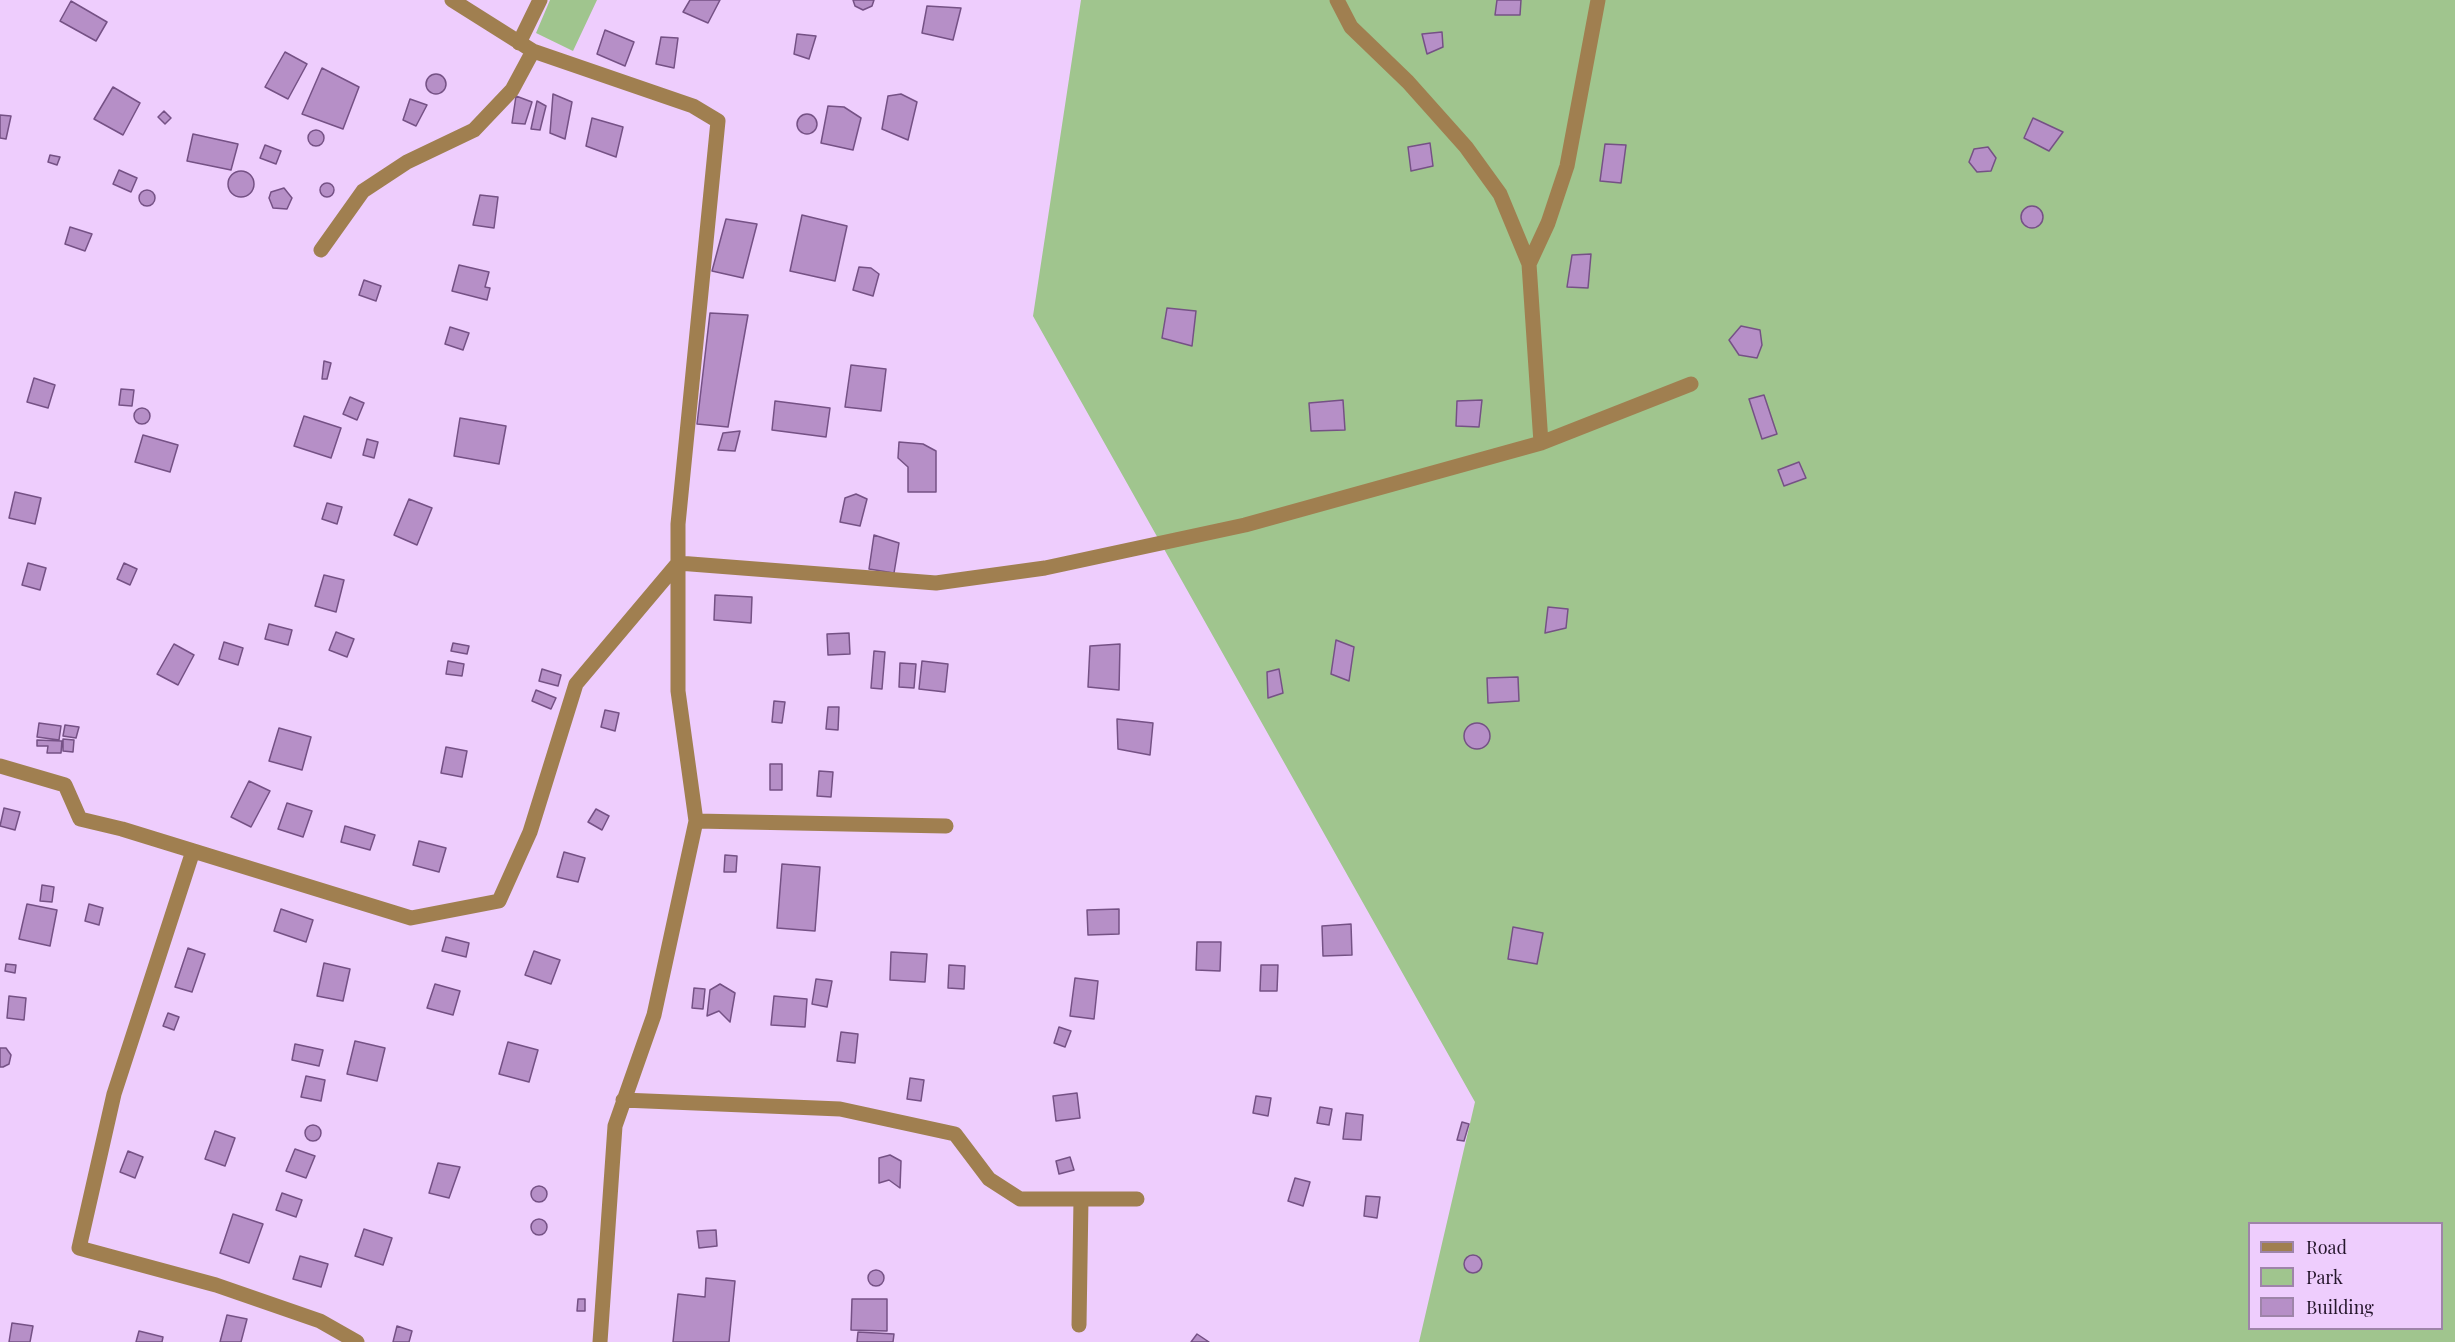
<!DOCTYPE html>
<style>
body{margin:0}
#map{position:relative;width:2455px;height:1342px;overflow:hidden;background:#eecdfd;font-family:"Playfair Display",serif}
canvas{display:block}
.legend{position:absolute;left:2248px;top:1222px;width:195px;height:108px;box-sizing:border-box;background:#eecdfd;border:2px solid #9e84a9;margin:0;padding:8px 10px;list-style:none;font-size:18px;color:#25162c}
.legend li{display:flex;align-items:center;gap:12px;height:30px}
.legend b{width:30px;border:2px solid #9e84a9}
</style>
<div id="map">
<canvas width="2455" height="1342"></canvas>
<ul class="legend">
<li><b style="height:8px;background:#a07f50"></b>Road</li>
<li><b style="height:16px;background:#a0c58e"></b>Park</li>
<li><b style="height:16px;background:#b68fc7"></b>Building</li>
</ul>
</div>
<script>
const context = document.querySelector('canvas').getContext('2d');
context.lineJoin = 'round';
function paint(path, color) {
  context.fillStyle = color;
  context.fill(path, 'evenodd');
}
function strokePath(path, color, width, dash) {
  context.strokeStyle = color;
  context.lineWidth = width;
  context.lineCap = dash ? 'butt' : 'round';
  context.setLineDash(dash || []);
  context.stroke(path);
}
const green = new Path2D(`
 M550 0H597L573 51 536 33Z
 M1081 0H2455V1342H1419L1475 1102 1033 316ZM2250 1224H2442V1328H2250Z`);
const building = new Path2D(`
 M690 0H720L708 23 683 12Z
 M853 0H874L872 6 863 10 855 6Z
 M1497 0H1521L1520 15H1495Z
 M71 1 107 22 96 41 60 21Z
 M927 6 961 8 953 40 922 33Z
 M605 30 634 42 625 66 597 54Z
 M1442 32 1443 47 1427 54 1422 34Z
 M797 34 816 36 809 59 794 54Z
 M661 37 678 38 674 68 656 64Z
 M285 52 307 64 288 99 265 87Z
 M322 68 359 87 343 129 302 114Z
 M426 84a10 10 0 1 1 20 0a10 10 0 1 1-20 0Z
 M113 87 140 103 123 135 94 119Z
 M553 94 572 102 565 139 550 133Z
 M901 94 917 102 908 140 882 129 888 96Z
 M516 96 532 102 525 124 512 123Z
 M410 99 427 105 416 126 403 120Z
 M537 101 546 106 540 130 531 129Z
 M828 106 844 107 861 118 853 150 821 143Z
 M164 111 171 118 165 124 158 117Z
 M797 124a10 10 0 1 1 20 0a10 10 0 1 1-20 0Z
 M0 115 11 116 6 139 0 138Z
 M592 118 623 127 616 157 586 146Z
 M2033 118 2063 132 2049 151 2024 138Z
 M308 138a8 8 0 1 1 16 0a8 8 0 1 1-16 0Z
 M193 134 238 144 231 170 187 161Z
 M1430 143 1433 166 1411 171 1408 147Z
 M1605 144 1626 145 1621 183 1600 181Z
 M265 145 281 151 276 164 260 158Z
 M1988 147 1996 158 1991 171 1977 172 1969 162 1974 149Z
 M50 155 60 157 57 165 48 162Z
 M119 170 137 178 131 192 113 184Z
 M228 184a13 13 0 1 1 26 0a13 13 0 1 1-26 0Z
 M320 190a7 7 0 1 1 14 0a7 7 0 1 1-14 0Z
 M284 188 292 198 287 209 273 208 269 198 271 192Z
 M139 198a8 8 0 1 1 16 0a8 8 0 1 1-16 0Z
 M480 195 498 197 494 228 473 225Z
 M2021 217a11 11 0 1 1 22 0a11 11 0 1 1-22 0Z
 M802 215 847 226 835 281 790 271Z
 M726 219 757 224 743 278 712 271Z
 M70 227 92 234 85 251 65 244Z
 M1591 254 1588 288 1567 287 1572 255Z
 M459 265 489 272 485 287 490 288 487 300 452 291Z
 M859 267 871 268 879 274 873 296 853 290Z
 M364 280 381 286 376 301 359 295Z
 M1167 308 1196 311 1192 346 1162 338Z
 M710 313 748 315 728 427 697 424Z
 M1741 326 1760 330 1762 345 1757 358 1739 355 1729 340Z
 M450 327 469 333 463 350 445 344Z
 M324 361 331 363 327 379H322Z
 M851 365 886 369 881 411 845 407Z
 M34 378 55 385 48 408 27 402Z
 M121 389 134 390 132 406 119 405Z
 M1764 395 1777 434 1762 439 1749 399Z
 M350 397 364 403 357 420 343 414Z
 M1343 400 1345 430 1311 431 1309 403Z
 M1482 400 1479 427 1456 426 1457 401Z
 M775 401 830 408 826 437 772 430Z
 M134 416a8 8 0 1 1 16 0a8 8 0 1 1-16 0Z
 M304 416 341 428 331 458 294 446Z
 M460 418 506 426 499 464 454 456Z
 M740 431 735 451 718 450 723 433Z
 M143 435 178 445 170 472 135 462Z
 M367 439 378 442 374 458 363 455Z
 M899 442 923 444 936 451V492H908V467L898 458Z
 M1799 462 1806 478 1784 486 1778 470Z
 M15 492 41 498 35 524 9 518Z
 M856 494 867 499 860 526 840 522 845 498Z
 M409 499 432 508 417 545 394 535Z
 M327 503 342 507 337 524 322 519Z
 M874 535 899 543 894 573 869 569Z
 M28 563 46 568 40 590 22 585Z
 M124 563 137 569 130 585 117 579Z
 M324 575 344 580 336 612 315 606Z
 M715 595 752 597 751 623 714 620Z
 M1548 607 1568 609 1566 628 1545 633Z
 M269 624 292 630 288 645 265 639Z
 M336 632 354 639 347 657 329 650Z
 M849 633 850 654 828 655 827 634Z
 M1336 640 1354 647 1349 681 1331 674Z
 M224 642 243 648 238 665 219 659Z
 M453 643 469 646 467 654 451 651Z
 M174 644 194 655 178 685 157 674Z
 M1120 644 1119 690 1088 687 1090 646Z
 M874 651 885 652 882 689 871 688Z
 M448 661 464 664 462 676 446 674Z
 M922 661 948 664 945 692 919 689Z
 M900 663 916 664 914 688 899 687Z
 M542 669 561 675 558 686 539 681Z
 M1279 669 1283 693 1268 698 1267 672Z
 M1518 677 1519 701 1488 703 1487 678Z
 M536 690 556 698 551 709 532 701Z
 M774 701 785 702 782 723 772 722Z
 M828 707H839L838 730 826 729Z
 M605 710 619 713 615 731 601 727Z
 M1117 719 1153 723 1150 755 1118 749Z
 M1464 736a13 13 0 1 1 26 0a13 13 0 1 1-26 0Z
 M39 723 61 726 59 740 37 737Z
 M65 725 79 727 76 738 63 736Z
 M279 728 311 737 302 770 269 761Z
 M63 739 74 740 73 752 63 751Z
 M37 740 62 741 61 753H47L48 746H37Z
 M446 747 467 751 462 777 441 773Z
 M770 764H782V790H770Z
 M819 771 833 772 831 797 817 796Z
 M249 781 270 791 251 827 231 817Z
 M287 803 312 811 303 837 278 829Z
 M4 808 20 812 15 830 0 826Z
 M596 809 609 816 602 830 588 822Z
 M345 826 375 835 370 850 341 842Z
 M419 841 446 848 439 872 413 865Z
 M564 852 585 858 578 882 557 877Z
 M725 855 737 856 736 872H724Z
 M782 864 820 867 815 931 777 928Z
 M42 885 54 887 52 902 40 901Z
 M27 904 57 910 50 946 19 939Z
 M89 904 103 908 99 925 85 921Z
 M281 909 313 920 306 942 274 931Z
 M1119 909V934L1088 935 1087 910Z
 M1351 924 1352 955 1323 956 1322 926Z
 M1513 927 1543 933 1537 964 1508 959Z
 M446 937 469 943 466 957 442 951Z
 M1197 942H1221L1220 971 1196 970Z
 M188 948 205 954 192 992 175 987Z
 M534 951 560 960 551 984 525 975Z
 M891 952 927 954 925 982 890 980Z
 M324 963 350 969 343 1001 317 996Z
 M6 964 16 965 15 973 5 971Z
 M949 965 965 966 964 989 948 988Z
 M1261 965H1278L1277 991H1260Z
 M1075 978 1098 981 1094 1019 1070 1016Z
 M816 979 832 981 827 1007 812 1004Z
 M435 984 460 991 453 1015 427 1008Z
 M720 984 735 993 730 1022 719 1011 707 1016 710 990Z
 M694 988 705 989 703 1009 692 1008Z
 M9 996 26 998 24 1020 7 1018Z
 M774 996 807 999 805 1027 771 1025Z
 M168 1013 179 1017 174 1030 163 1026Z
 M1059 1027 1071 1031 1065 1047 1054 1043Z
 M841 1032 858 1034 855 1063 837 1061Z
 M355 1041 385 1048 377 1081 347 1074Z
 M508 1042 538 1050 529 1082 499 1074Z
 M295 1044 323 1050 319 1066 292 1060Z
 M0 1048H6L11 1055 9 1064 3 1067H0Z
 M306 1076 325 1080 321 1101 301 1097Z
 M910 1078 924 1080 921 1101 907 1099Z
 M1077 1093 1080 1118 1056 1121 1053 1096Z
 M1256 1096 1271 1098 1268 1116 1253 1113Z
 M1320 1107 1332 1109 1329 1125 1317 1123Z
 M1346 1113 1363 1115 1361 1140 1343 1139Z
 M1462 1122 1469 1124 1464 1141 1457 1140Z
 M305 1133a8 8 0 1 1 16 0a8 8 0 1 1-16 0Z
 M215 1131 235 1138 225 1166 205 1159Z
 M295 1149 315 1156 306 1178 286 1171Z
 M128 1151 143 1157 135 1178 120 1172Z
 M890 1155 901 1161 900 1188 889 1180 879 1183V1158Z
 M1070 1157 1074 1170 1059 1174 1056 1161Z
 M438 1163 460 1167 449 1198 429 1193Z
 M1295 1178 1310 1182 1303 1206 1288 1201Z
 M531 1194a8 8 0 1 1 16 0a8 8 0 1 1-16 0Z
 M282 1193 302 1200 296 1217 276 1210Z
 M1366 1196 1380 1197 1377 1218 1364 1216Z
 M233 1214 263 1224 249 1263 220 1253Z
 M531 1227a8 8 0 1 1 16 0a8 8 0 1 1-16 0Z
 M364 1229 392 1238 383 1265 355 1256Z
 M716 1230 717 1246 699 1248 697 1231Z
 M1464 1264a9 9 0 1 1 18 0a9 9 0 1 1-18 0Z
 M300 1256 328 1264 321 1287 293 1279Z
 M868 1278a8 8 0 1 1 16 0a8 8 0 1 1-16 0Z
 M706 1278 735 1281 729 1342H673L678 1294 705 1297Z
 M578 1299H585V1311H577Z
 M852 1299H887V1331L851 1330Z
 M227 1315 247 1319 241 1342H220Z
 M12 1323 33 1326 30 1342H9Z
 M397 1326 412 1331 409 1342H393Z
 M139 1331 163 1337 162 1342H136Z
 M858 1332 894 1334 893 1342H857Z
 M1197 1334 1209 1342H1191Z`);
const minor = new Path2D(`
 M452 0 533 51 693 106 718 121 678 524V691L696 821 654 1015 615 1126 600 1342
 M1337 0 1351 27 1408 82 1466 147 1500 194 1529 264
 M519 43 540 0
 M321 250 363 191 407 162 474 130 512 90 533 51
 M1541 443 1529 264 1548 223 1567 166 1598 0
 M0 766 65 785 80 819 122 829 411 918 499 901 530 832 576 684 678 563 936 583 1045 568 1245 525 1541 443 1691 384
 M696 821 946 826
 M193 851 114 1094 79 1248 216 1285 320 1321 357 1342
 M623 1100 840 1109 955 1134 989 1179 1020 1199H1137
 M1079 1325 1081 1199`);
paint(green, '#a0c58e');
paint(building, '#b68fc7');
strokePath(building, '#755185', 1.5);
strokePath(minor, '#a07f50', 15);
</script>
